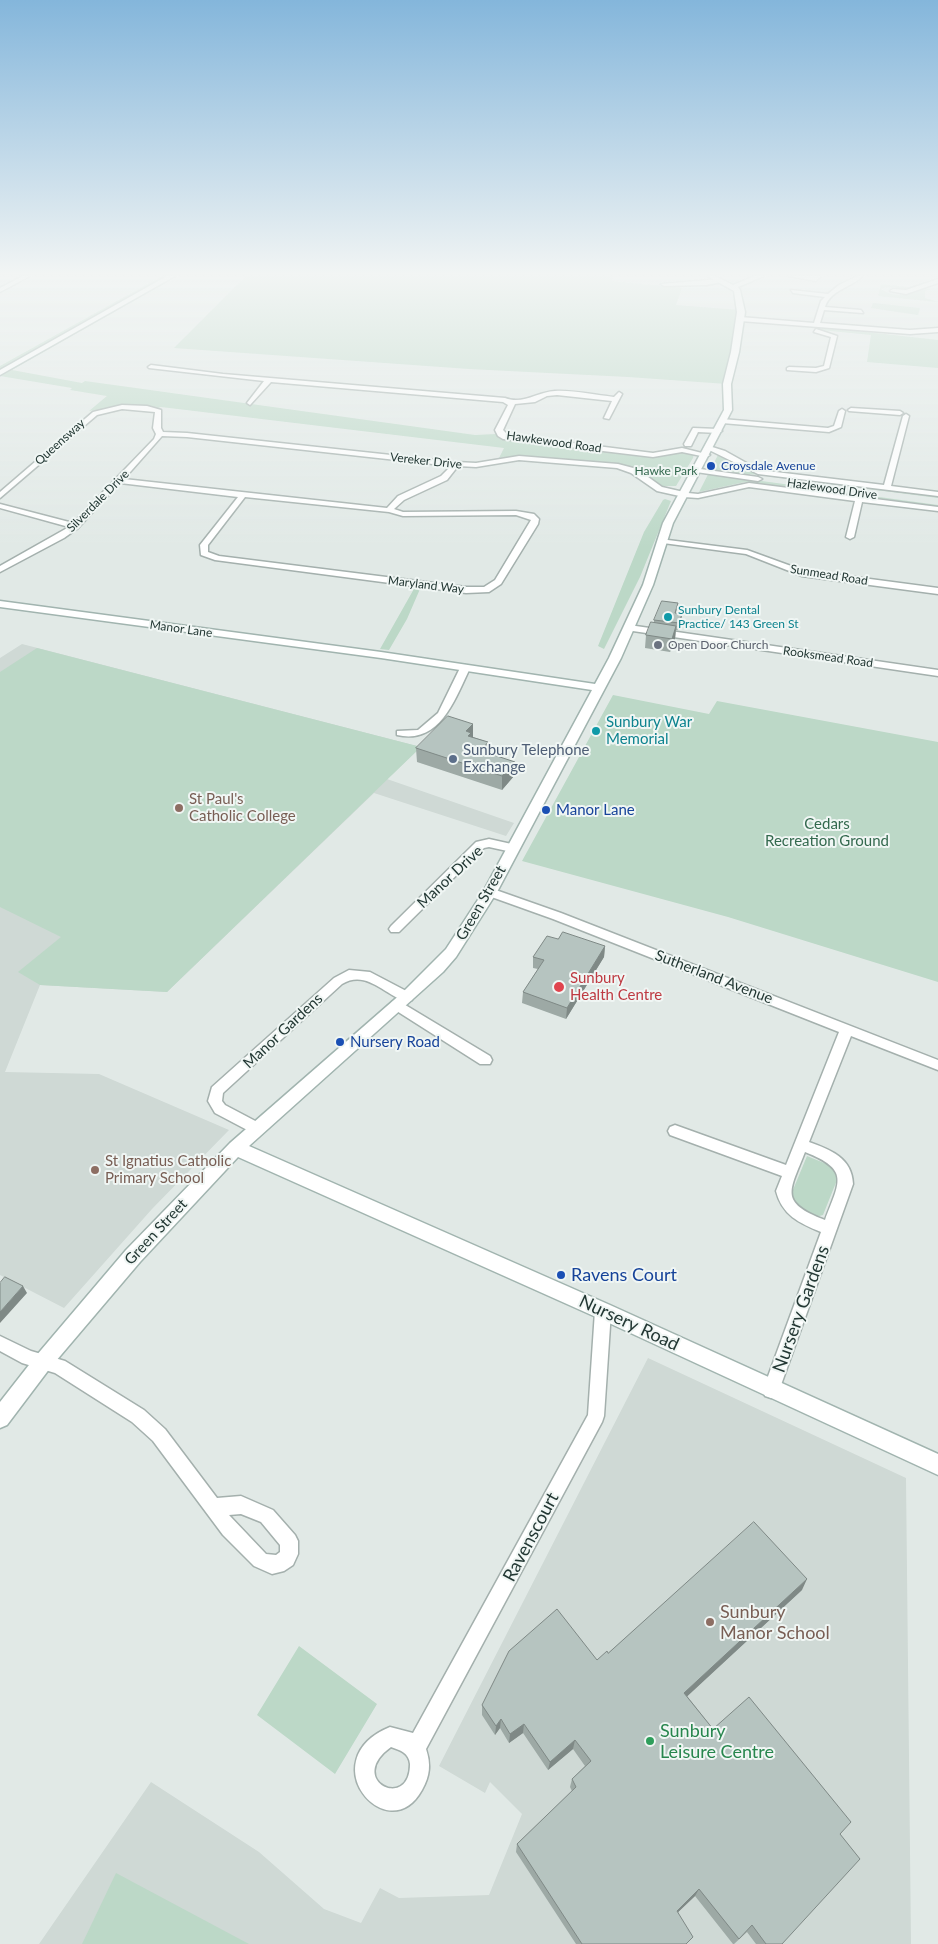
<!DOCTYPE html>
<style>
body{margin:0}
canvas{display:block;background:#e1e9e6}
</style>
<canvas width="938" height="1944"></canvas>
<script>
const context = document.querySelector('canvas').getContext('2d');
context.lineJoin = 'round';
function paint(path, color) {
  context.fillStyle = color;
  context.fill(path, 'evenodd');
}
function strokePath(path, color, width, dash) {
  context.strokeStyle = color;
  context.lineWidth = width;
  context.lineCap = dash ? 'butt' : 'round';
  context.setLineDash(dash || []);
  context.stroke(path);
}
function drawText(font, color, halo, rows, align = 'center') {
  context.font = font + ' Lato,sans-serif';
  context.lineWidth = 4;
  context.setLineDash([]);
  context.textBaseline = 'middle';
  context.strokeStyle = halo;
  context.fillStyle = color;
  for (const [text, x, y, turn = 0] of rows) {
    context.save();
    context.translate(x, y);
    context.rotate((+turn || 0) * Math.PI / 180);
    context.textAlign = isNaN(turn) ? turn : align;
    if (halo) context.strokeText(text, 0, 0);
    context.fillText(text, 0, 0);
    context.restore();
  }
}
const built = new Path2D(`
 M22 644 421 747 387 779 514 823 506 836 374 793 167 992 40 985 5 1072 99 1074 229 1130 152 1209 64 1308 0 1275V658Z
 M648 1358 906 1478 911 1944H39L151 1782 259 1852 324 1909 361 1923 380 1888 399 1898 489 1895 522 1814 490 1782 485 1793 439 1766Z`);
const green = new Path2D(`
 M162 276H166L0 369V366Z
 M174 276H178L12 370 82 383 85 381 475 435 496 434 504 438 651 457 681 451 694 454 693 458 676 486H659L636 470 620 465 518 456 499 458 504 448 161 407 158 408 117 407 89 411 107 396 70 390 72 388 0 376V374Z
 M246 276H612L613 281 682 288 676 305 741 310 727 384 628 377 469 369 174 348Z
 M881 284 914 288C903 291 891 284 881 289 905 304 914 284 931 289L925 291V298L938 302 878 296Z
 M873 303 920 308 918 315 871 308Z
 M822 327 938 340V368L867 362 871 335 820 330Z
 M720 451 749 470 757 473 938 495V498L750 474 747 479 938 505V507L745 482 699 492Z
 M665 499 671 501 640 577 604 649 598 646 644 532 663 500Z
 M415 587 420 589 407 619 389 650 380 649Z
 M37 648 421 747 167 992 40 985 18 972 61 937 0 907V672Z
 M613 695 709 714 717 701 938 742V982L728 917 522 861Z
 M807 1156 829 1165 839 1175 823 1215C807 1220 799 1208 790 1197Z
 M299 1646 377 1704 335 1774 257 1715Z
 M116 1873 249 1944H82Z`);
const street = new Path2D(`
 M23 276H30L0 292V288Z
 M788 276H821L816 281Z
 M857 276H863C852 287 830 290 825 307L861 310 863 313 824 310 820 323 910 330 938 328V332L910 334 740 321 737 319 740 317 814 323 821 301 825 297 793 293 791 290 828 294 839 285Z
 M720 279 722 282 706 285 664 286 661 284Z
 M938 279V283L906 294 890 291 893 289 906 290Z
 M816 329 837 336 829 368 816 372 787 370V368L789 367 816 368 824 366 831 337 814 332Z
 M151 365 223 374 505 398C523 405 537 392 555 391 574 390 595 395 614 397L619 392 622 394 609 419 604 418 612 401 557 395 547 396 535 402 515 404 503 430 508 435 653 453 682 448 710 455 706 457 682 452 653 457 503 439 498 436 495 430 508 405 503 402 271 382 250 405 247 403 264 381 149 368 148 367Z
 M122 405 147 406 161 410V428L163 432 187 433 456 462 476 463 519 456 618 464 637 469 662 487 688 493 698 494 749 483 938 507V511L862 502 854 537 850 539 846 537 855 501 749 487 698 498 684 497 657 491 631 473 617 468 519 460 476 467 458 466 447 480 404 500 394 509 403 512 516 511 534 514 539 519 538 524 501 584 489 592 466 593 215 560 201 555 200 545 238 497 120 483 78 528 64 538 0 572V566L69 527 0 508V504L73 523 154 439 156 434 153 428 155 412 122 409 97 415 0 498V492L93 412ZM162 436 187 437 451 466 441 476 398 496 387 508 124 479ZM245 497 389 512 403 516 516 515 531 520 495 580 484 587H466L219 556 208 552V545Z
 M851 408 900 411 903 413 900 415 849 411 848 410Z
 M842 409 845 411 841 427 829 432 722 423 719 421 722 419 828 428 834 426 839 411Z
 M906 414 909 416 891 486 938 492V496L758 474 705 448 709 446 725 451 759 470 884 485 903 416Z
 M693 428 718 429 722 431 718 433 698 432 691 446H685L684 444Z
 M693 468 758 477 762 479 758 481 696 472 692 470Z
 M660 539 747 550 802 570 938 588V594L802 576 746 554 663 543 659 541Z
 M629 625 938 670V676L626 630V626Z
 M465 665 470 668C455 699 440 745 397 735V731L418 730 438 713 460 668Z
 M489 839 516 845 518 848 512 852 489 847 484 848 399 932H391L389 929 391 926 476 842Z
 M490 888 561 913 938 1060V1070L851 1036 809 1142C831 1150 852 1158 853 1184L777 1396 771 1398 765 1396 763 1390 821 1232C799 1223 782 1215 776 1191L782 1176 670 1135 668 1131 670 1127 675 1125 786 1165 839 1032 553 919 486 895 484 892 486 889ZM805 1152C851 1170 839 1182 825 1220 778 1202 790 1191 805 1152Z
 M349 970 370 972 412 994 413 997 412 1000 407 1002C385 995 366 969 342 984L223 1093 222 1101 225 1105 261 1124 263 1128 261 1132 256 1134 251 1132 215 1113 208 1101 212 1087 334 978Z
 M397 1000 490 1056 492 1060 490 1064H480L392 1008 391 1005 392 1002Z
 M603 1304 609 1306 611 1311 604 1416 602 1422 426 1749C431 1764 430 1776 422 1790 388 1851 310 1760 390 1727L413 1733 588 1415 595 1311 597 1306ZM391 1747C400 1750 409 1753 410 1764 410 1812 345 1780 391 1747Z
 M0 1336 31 1351 65 1361 144 1410 165 1429 217 1498 241 1496 273 1510 295 1535 298 1541V1554L293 1565 284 1571 272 1574 254 1566 223 1535 153 1441 132 1422 55 1373 22 1363 0 1351ZM241 1514 261 1522 280 1545V1552L276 1555 266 1554 229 1515Z`);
const secondary = new Path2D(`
 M167 276H175L0 375V370Z
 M707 276H715L733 285 755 276H764L738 287 740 290 745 312 739 352 731 384 732 410 673 523 653 585 621 658 497 892 456 957 443 972 249 1146 610 1305 938 1454V1475L596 1317 238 1157 140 1262 50 1368 7 1425 0 1428V1402L36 1356 126 1250 230 1143 402 993 446 949 483 892 592 690 381 658 0 607V601L381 652 595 684 609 658 643 585 663 523 724 410 723 384 731 352 737 312 734 291Z`);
const wall = new Path2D(`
 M678 603 676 613 681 621 678 630H676L675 639 670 652 645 648 646 635 654 622V620Z
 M473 737 488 742V749L494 751V755L515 762 514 776 502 790 417 762 416 748Z
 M558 939 605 946 604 957 566 1019 522 1003 523 992 538 969 533 968V957Z
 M802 1590 687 1696 713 1729 840 1834 782 1944H756L747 1932 734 1944H733L695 1896 678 1912 687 1944H576L516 1852 517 1844 572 1791 570 1787 572 1779 585 1766 573 1749 548 1770 523 1733 509 1743 500 1728 495 1735 482 1715V1705L597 1660 608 1653Z`);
const shadedWall = new Path2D(`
 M682 614 681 621 678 630 679 623Z
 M676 626 675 639 670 652 672 639Z
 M473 724V738L471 747 466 731Z
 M488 742V756L484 747Z
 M515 762 514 776 502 790V776Z
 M605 946 604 957 566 1019 567 1008Z
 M23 1286 27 1293 0 1323V1312Z
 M807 1579 802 1590 680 1703 684 1693Z
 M501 1719 500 1728 495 1735 496 1726Z
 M524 1724 523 1733 509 1743 510 1734Z
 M575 1740 573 1749 548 1770 550 1762Z
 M699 1889 695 1896 673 1917 677 1911Z`);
const building = new Path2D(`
 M662 601 678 603 675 613 682 614 679 623 654 620Z
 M651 622 676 626 672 639 646 635Z
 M448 716 473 724 466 731 471 733 468 736 488 742 484 747 494 751 491 754 515 762 502 776 416 748Z
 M563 932 605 946 567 1008 523 992 544 960 533 957 547 936 558 939Z
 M5 1277 23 1286 0 1312V1283Z
 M754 1522 807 1579 684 1693 713 1729 749 1697 851 1822 840 1834 860 1859 782 1944H766L752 1925 739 1939 699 1889 677 1911 693 1937 686 1944H582L517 1844 576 1787 572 1779 591 1761 575 1740 550 1762 524 1724 510 1734 501 1719 496 1726 482 1705 509 1651 557 1609 597 1660 607 1651 608 1653Z`);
const markers = [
 [711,466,5,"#1a4fb4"],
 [668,617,5,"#0f9aa8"],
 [658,645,5,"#6b7280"],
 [596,731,5,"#0f9aa8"],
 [453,759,5,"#5c6f8a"],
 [179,808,5,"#8d6e63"],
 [546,810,5,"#1a4fb4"],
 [559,987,6,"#e0444e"],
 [340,1042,5,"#1a4fb4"],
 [95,1170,5,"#8d6e63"],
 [561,1275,5,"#1a4fb4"],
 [710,1622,5,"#8d6e63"],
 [650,1741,5,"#2e9e5b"]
];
const farStreetnames = [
 ["Queensway",60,442,-42],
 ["Hawkewood Road",554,442,8],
 ["Vereker Drive",426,461,6],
 ["Hazlewood Drive",832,489,8],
 ["Silverdale Drive",98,501,-45],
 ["Sunmead Road",829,575,9],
 ["Maryland Way",426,585,7],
 ["Manor Lane",181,629,8],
 ["Rooksmead Road",828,657,8]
];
const farTransitnames = [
 ["Croysdale Avenue",721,466]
];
const farParknames = [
 ["Hawke Park",666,471]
];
const farCulturenames = [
 ["Sunbury Dental",678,610],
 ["Practice/ 143 Green St",678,624]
];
const farWorshipnames = [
 ["Open Door Church",668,645]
];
const cultureNames = [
 ["Sunbury War",606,722],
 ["Memorial",606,739]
];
const serviceNames = [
 ["Sunbury Telephone",463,750],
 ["Exchange",463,767]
];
const educationNames = [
 ["St Paul's",189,799],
 ["Catholic College",189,816],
 ["St Ignatius Catholic",105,1161],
 ["Primary School",105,1178]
];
const transitNames = [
 ["Manor Lane",556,810],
 ["Nursery Road",350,1042]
];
const parkNames = [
 ["Cedars",827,824],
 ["Recreation Ground",827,841]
];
const streetNames = [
 ["Manor Drive",450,877,-43],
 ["Green Street",481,903,-60],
 ["Sutherland Avenue",714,977,21],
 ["Manor Gardens",283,1031,-43],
 ["Green Street",156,1232,-47]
];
const healthNames = [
 ["Sunbury",570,978],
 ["Health Centre",570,995]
];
const nearTransitnames = [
 ["Ravens Court",571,1275]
];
const nearStreetnames = [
 ["Nursery Gardens",801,1309,-70],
 ["Nursery Road",629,1323,25],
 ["Ravenscourt",531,1537,-62]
];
const nearEducationnames = [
 ["Sunbury",720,1612],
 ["Manor School",720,1633]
];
const nearLeisurenames = [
 ["Sunbury",660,1731],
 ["Leisure Centre",660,1752]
];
paint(built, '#cfd9d5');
paint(green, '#bcd8c7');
strokePath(street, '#a4b0ad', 3);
strokePath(secondary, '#a1b4af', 3);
paint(street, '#fff');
paint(secondary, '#fff');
paint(wall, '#9da9a5');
paint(shadedWall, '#7f8986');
paint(building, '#b6c4c0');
strokePath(building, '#7f8986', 1);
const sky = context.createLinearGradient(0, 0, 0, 548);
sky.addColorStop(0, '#84b6db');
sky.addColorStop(0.5, '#f2f5f4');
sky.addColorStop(1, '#f2f5f400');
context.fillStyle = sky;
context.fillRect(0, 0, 938, 548);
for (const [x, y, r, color] of markers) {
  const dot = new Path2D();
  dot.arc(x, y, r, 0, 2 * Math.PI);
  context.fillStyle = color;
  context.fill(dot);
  strokePath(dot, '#f0f6f4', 2);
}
drawText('12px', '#233834', '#f0f6f4', farStreetnames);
drawText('12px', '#164399', '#f0f6f4', farTransitnames, 'left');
drawText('12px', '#33694e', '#f0f6f4', farParknames);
drawText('12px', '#0d838f', '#f0f6f4', farCulturenames, 'left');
drawText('12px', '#5b616d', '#f0f6f4', farWorshipnames, 'left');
drawText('15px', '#0d838f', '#f0f6f4', cultureNames, 'left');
drawText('15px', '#4e5e75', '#f0f6f4', serviceNames, 'left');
drawText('15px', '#785e54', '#f0f6f4', educationNames, 'left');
drawText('15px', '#164399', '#f0f6f4', transitNames, 'left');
drawText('15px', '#33694e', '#f0f6f4', parkNames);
drawText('15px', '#233834', '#f0f6f4', streetNames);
drawText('15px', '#be3a42', '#f0f6f4', healthNames, 'left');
drawText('18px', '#164399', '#f0f6f4', nearTransitnames, 'left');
drawText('18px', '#233834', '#f0f6f4', nearStreetnames);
drawText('18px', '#785e54', '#f0f6f4', nearEducationnames, 'left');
drawText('18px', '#27864d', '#f0f6f4', nearLeisurenames, 'left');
</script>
